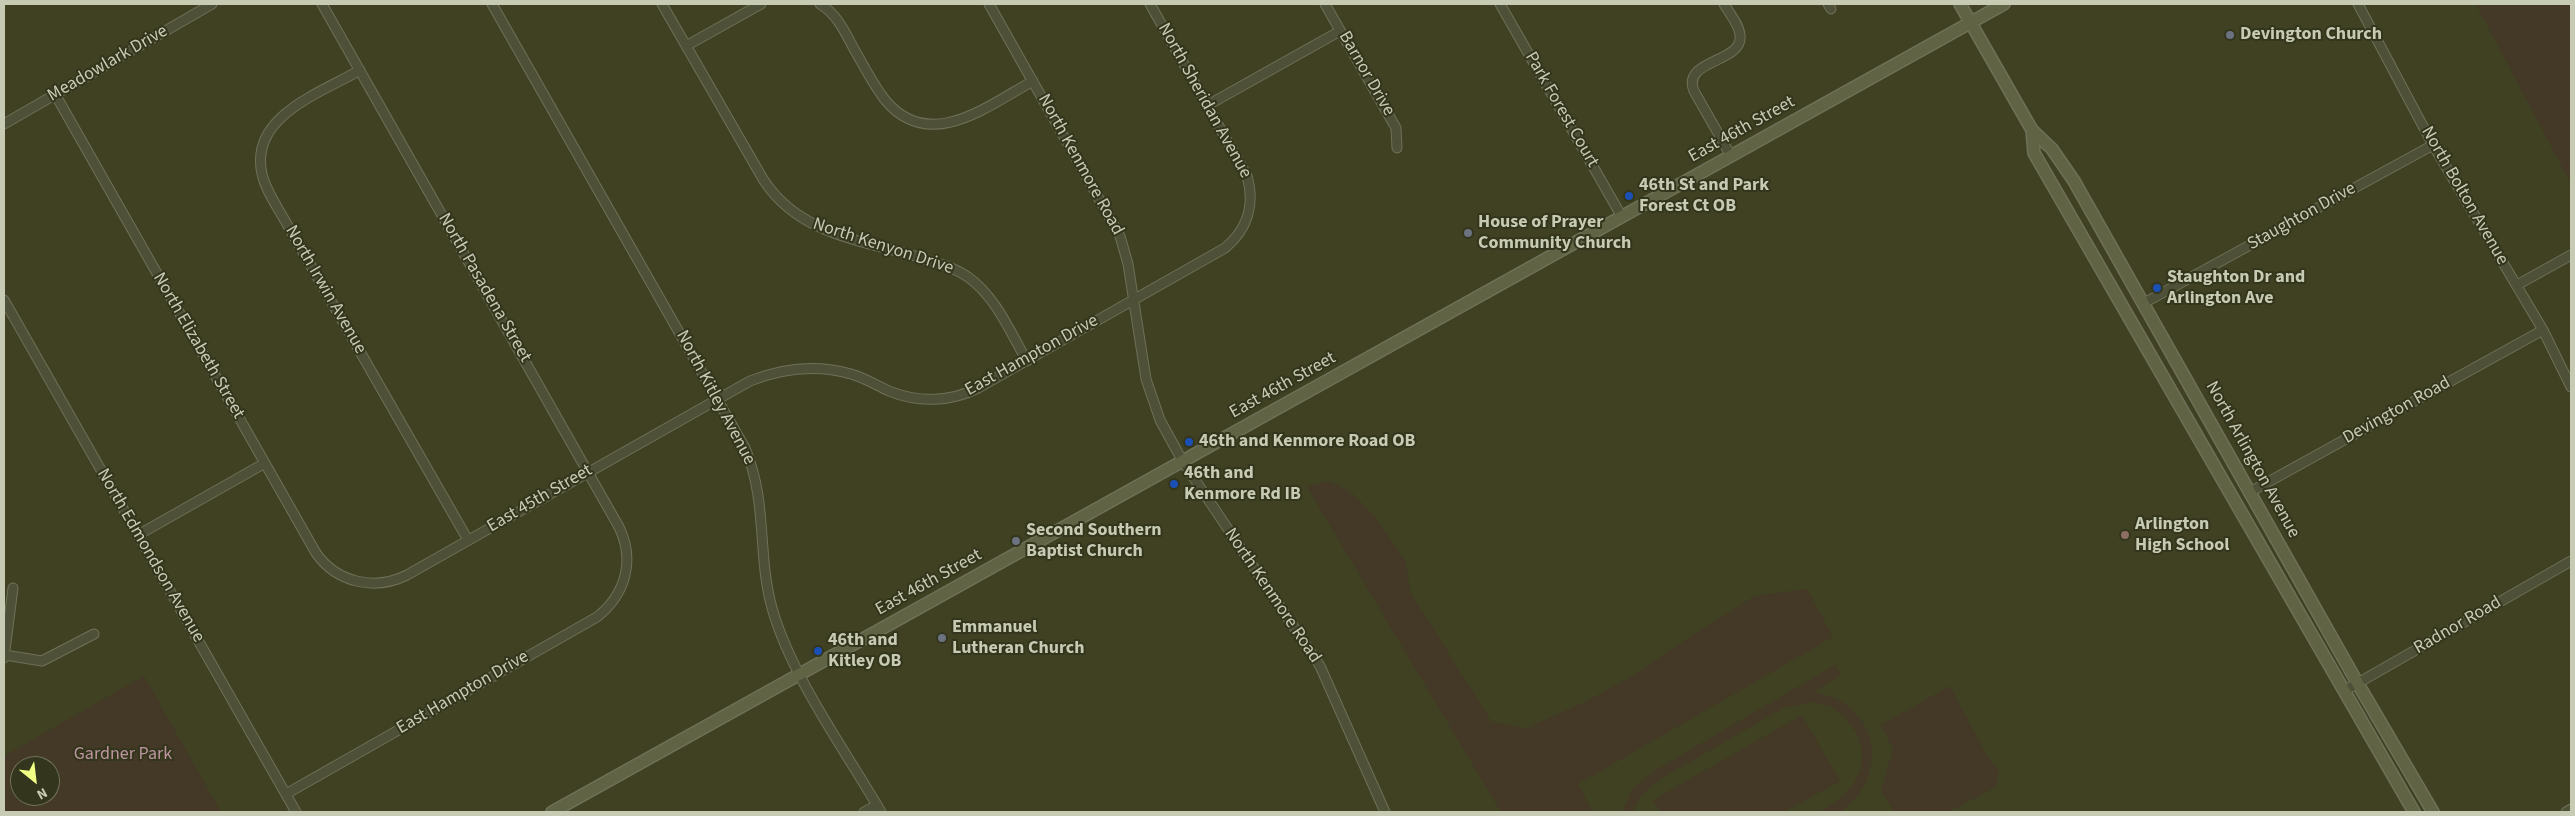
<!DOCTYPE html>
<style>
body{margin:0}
#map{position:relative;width:2575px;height:816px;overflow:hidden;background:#3f4122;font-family:"Source Sans 3",sans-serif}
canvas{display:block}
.frame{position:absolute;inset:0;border:5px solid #c8cbb3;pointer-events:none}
.north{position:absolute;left:10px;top:756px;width:50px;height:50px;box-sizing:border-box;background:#33361c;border:1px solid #6f7258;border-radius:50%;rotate:151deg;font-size:14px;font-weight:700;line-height:20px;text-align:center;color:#c8cbb3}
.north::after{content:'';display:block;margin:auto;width:18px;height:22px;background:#f1ff84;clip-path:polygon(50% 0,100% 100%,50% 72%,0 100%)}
</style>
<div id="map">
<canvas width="2575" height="816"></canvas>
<div class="frame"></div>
<div class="north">N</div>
</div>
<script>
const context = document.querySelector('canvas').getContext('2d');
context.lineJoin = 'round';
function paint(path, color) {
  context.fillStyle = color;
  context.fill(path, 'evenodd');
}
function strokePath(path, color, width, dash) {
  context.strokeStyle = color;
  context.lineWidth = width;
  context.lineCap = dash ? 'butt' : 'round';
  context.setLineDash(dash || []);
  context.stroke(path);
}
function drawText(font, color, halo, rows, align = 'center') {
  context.font = font + ' "Source Sans 3",sans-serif';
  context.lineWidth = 4;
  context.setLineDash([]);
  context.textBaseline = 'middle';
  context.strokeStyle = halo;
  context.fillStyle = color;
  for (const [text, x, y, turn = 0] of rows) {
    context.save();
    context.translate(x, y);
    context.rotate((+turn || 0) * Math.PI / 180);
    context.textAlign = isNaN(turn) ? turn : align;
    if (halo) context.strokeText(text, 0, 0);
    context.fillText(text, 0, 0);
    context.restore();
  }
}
const green = new Path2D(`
 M2476 4H2571V184Z
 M1329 481 1351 492 1373 515 1405 560 1411 593 1491 721 1525 729 1591 699 1641 671 1685 640 1755 596 1807 589 1833 637 1578 784 1593 812H1501L1307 487Z
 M1835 665 1841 675 1813 692C1877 701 1893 774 1841 812H1819L1840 799 1853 785 1861 768 1862 749 1856 732 1845 717 1829 706 1811 702 1783 708 1659 780 1641 796 1633 812H1622L1633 788 1654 771Z
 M144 676 221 812H4V756ZM20 766H50V796H20Z
 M1950 686 1986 754 1999 773 1996 787 1948 812H1894L1881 791 1893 749 1881 725Z
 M1802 715 1840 781 1784 812H1660L1653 800Z`);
const street = new Path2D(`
 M492 4 745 448C768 503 757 554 772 608 791 676 845 750 881 812
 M662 4 763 179C797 233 859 240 915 256 934 262 952 266 968 277 996 297 1010 332 1027 361
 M820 4C837 14 845 32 854 49 864 66 873 85 886 101 930 153 989 105 1033 81
 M989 4 1120 236 1128 264 1146 379 1160 420 1183 462 1320 666 1385 812
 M1325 4 1396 128 1397 148
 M1500 4 1622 217
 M1724 4C1729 13 1739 24 1740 35 1744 63 1681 59 1694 91L1731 156
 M1828 4 1831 9
 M2358 4 2433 145 2543 330 2571 387
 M686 46 761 4
 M360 70C321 93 249 116 262 174 266 192 279 209 288 226L468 540
 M55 94 316 553C337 583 375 591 407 575L750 381C783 368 816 364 851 374 865 378 876 385 889 391 918 403 951 402 978 388L1225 248C1248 229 1255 204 1247 176L1150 4
 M1208 105 1340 31
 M4 124 212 4
 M2517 285 2571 255
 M4 300 296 812
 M2144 303 2433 145
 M2250 492 2543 330
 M138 535 265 463
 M5 655 42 661 94 634
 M4 658 13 588
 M2344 691 2571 561
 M286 794 597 617C626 594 635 560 619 527L322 4
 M864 812 877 805
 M2566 812 2571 809`);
const secondary = new Path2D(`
 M1960 4 2032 130 2052 149 2074 181 2358 684 2433 812
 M2032 130 2034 153 2414 812
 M552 812 2004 4`);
const markers = [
 [2230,35,5,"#6b7280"],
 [1629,196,5,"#1a4fb4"],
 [1468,233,5,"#6b7280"],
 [2157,288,5,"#1a4fb4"],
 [1189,442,5,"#1a4fb4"],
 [1174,484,5,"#1a4fb4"],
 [2125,535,5,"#8d6e63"],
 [1016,541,5,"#6b7280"],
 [942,638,5,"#6b7280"],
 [818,651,5,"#1a4fb4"]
];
const poiNames = [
 ["Devington Church",2240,35],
 ["46th St and Park",1639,186],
 ["Forest Ct OB",1639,207],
 ["House of Prayer",1478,223],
 ["Community Church",1478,244],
 ["Staughton Dr and",2167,278],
 ["Arlington Ave",2167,299],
 ["46th and Kenmore Road OB",1199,442],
 ["46th and",1184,474],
 ["Kenmore Rd IB",1184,495],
 ["Arlington",2135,525],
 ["High School",2135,546],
 ["Second Southern",1026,531],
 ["Baptist Church",1026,552],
 ["Emmanuel",952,628],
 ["Lutheran Church",952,649],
 ["46th and",828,641],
 ["Kitley OB",828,662]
];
const streetNames = [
 ["Meadowlark Drive",108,64,-30],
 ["Barnor Drive",1366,74,60],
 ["North Sheridan Avenue",1204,101,61],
 ["Park Forest Court",1561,110,60],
 ["East 46th Street",1742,130,-29],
 ["North Kenmore Road",1080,165,61],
 ["North Bolton Avenue",2464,196,60],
 ["Staughton Drive",2302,217,-29],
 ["North Kenyon Drive",883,247,18],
 ["North Pasadena Street",484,288,60],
 ["North Irwin Avenue",325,290,60],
 ["North Elizabeth Street",198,346,60],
 ["East Hampton Drive",1032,356,-29],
 ["East 46th Street",1283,386,-29],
 ["North Kitley Avenue",715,398,62],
 ["Devington Road",2397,411,-29],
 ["North Arlington Avenue",2252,460,61],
 ["East 45th Street",540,499,-30],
 ["North Edmondson Avenue",150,556,60],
 ["East 46th Street",929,583,-29],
 ["North Kenmore Road",1272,596,56],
 ["Radnor Road",2458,626,-30],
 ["East Hampton Drive",463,693,-30]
];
const parkNames = [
 ["Gardner Park",123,755]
];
paint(green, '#443826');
strokePath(street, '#6e7158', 11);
strokePath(secondary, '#6e7158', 14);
strokePath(street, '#4e5137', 9);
strokePath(secondary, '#606444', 11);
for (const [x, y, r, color] of markers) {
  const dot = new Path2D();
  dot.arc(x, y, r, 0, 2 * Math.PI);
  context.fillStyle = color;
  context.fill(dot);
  strokePath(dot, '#33361c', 2);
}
drawText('bold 18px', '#c8cbb3', '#33361c', poiNames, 'left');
drawText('18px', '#c8cbb3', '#33361c', streetNames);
drawText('18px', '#bc959f', '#33361c', parkNames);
</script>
